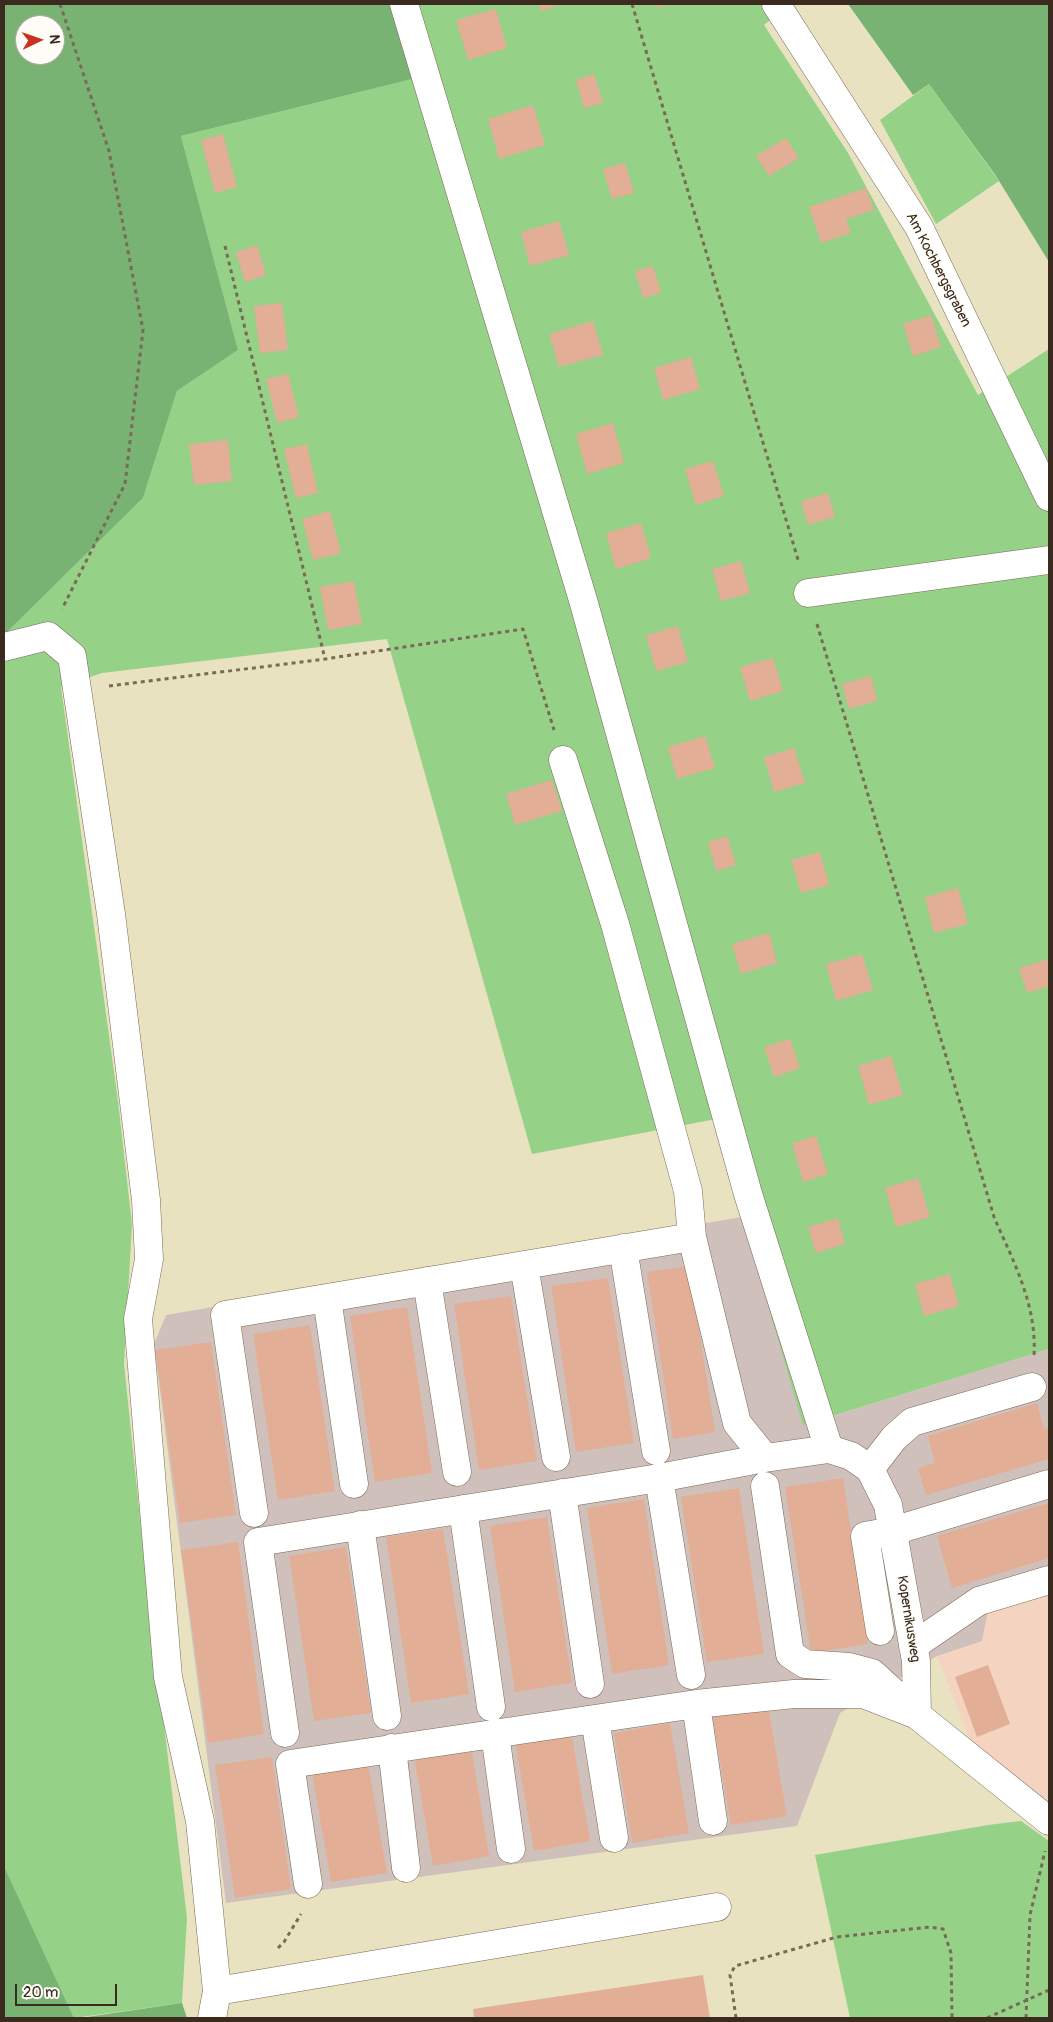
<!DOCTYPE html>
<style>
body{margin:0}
#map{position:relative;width:1053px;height:2022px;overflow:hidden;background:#e8e2c0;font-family:Pangolin,sans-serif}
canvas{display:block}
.frame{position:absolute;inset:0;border:5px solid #3b2a1e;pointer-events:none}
.north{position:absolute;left:15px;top:15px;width:50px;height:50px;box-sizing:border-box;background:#fdfcf7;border:1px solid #afa8a0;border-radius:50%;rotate:87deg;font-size:14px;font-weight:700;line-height:20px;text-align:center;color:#3b2a1e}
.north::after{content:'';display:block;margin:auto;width:18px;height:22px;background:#c8321e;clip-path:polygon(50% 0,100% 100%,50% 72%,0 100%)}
.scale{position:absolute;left:15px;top:1984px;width:102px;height:22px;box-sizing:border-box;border:2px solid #3b2a1e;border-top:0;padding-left:6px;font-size:15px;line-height:18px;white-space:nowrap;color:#3b2a1e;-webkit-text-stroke:4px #fdfcf7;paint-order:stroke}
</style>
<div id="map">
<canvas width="1053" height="2022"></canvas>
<div class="frame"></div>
<div class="north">N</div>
<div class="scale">20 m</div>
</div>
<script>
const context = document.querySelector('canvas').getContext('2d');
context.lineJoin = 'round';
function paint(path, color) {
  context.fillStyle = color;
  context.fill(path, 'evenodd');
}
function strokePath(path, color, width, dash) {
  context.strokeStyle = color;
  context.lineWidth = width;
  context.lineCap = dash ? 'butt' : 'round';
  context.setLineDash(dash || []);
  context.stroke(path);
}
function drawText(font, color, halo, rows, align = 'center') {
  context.font = font + ' Pangolin,sans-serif';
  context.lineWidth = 4;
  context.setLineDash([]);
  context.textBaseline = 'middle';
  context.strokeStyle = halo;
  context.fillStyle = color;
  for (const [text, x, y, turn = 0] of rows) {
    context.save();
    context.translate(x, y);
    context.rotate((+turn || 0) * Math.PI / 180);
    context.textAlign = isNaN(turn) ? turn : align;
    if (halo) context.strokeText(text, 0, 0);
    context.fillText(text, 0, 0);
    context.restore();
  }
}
const built = new Path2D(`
 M1049 1592V1801L972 1746 937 1656 982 1641 988 1611Z`);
const industrial = new Path2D(`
 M742 1217 820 1420 1049 1349V1592L988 1611 982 1641 937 1656 840 1713 797 1826 226 1903 154 1344 166 1315Z`);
const green = new Path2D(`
 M390 4H789L764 25 848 153 978 395 1049 349V1349L803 1425 742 1217 716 1119 532 1154 387 639 102 673 61 687 118 1101 132 1225 124 1364 144 1557 187 1918 182 2003 74 2018 4 1866V635L143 498 177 391 238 350 181 136 411 79Z
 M929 84 999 181 936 224 880 120Z
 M1021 1821 1049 1841V2018H850L815 1855 988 1825Z`);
const forest = new Path2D(`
 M4 4H390L412 79 181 136 238 350 177 391 143 498 4 635ZM25 25H55V55H25Z
 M848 4H1049V262L996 176 929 84 913 95Z
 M4 1866 74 2018H4Z
 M182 2003 187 2018H80Z`);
const building = new Path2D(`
 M539 4H562L541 11Z
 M657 4H669L659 8Z
 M496 9 507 48 468 60 456 20Z
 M594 74 603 103 584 108 576 80Z
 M533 105 545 145 499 159 488 119Z
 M223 134 237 187 215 193 201 140Z
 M786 138 799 158 769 176 756 156Z
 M625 163 634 193 612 199 603 169Z
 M866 188 874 210 846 219 851 233 821 243 809 207Z
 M559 221 569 255 530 266 521 232Z
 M257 245 266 275 245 282 236 252Z
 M653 266 661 293 643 298 635 271Z
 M282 303 288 350 260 353 254 306Z
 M931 315 941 347 913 356 903 324Z
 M593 321 603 355 559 367 549 334Z
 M691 357 700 389 663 400 654 368Z
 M288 374 299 417 277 423 266 379Z
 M613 423 624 463 587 474 576 434Z
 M228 440 232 481 194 485 189 444Z
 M307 444 318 493 296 498 284 449Z
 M713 461 724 496 696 505 685 469Z
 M828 493 835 517 808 525 801 501Z
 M330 511 341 553 313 560 302 519Z
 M641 523 651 558 616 569 606 533Z
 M741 561 750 593 721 601 712 569Z
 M354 581 362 624 328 630 320 587Z
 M678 626 688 662 656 671 646 635Z
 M773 658 783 691 750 701 740 667Z
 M871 676 877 701 849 709 842 684Z
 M705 736 715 768 677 779 668 747Z
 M794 748 805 783 774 792 764 757Z
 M552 780 562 811 515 825 506 794Z
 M727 836 736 865 716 871 708 842Z
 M820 852 829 885 801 893 791 860Z
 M958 888 968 924 934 933 925 897Z
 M769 933 777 963 741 974 732 944Z
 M862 954 873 990 836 1001 826 964Z
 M1048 959 1049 986 1027 993 1019 968Z
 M790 1039 800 1068 774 1077 764 1047Z
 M891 1056 903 1095 869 1105 858 1066Z
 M816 1136 828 1174 803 1182 792 1143Z
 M918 1178 930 1217 896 1227 885 1188Z
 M838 1218 845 1244 816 1253 808 1227Z
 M689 1266 715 1432 673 1439 647 1272Z
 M950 1274 959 1306 924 1316 915 1284Z
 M608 1278 634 1443 576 1452 551 1286Z
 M511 1296 537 1461 479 1470 454 1304Z
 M407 1307 432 1473 375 1482 350 1316Z
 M310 1325 335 1491 278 1500 253 1334Z
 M211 1342 236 1515 180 1523 155 1350Z
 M1037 1403 1044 1429 1049 1428V1459L926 1495 918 1468 935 1463 928 1436Z
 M843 1478 868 1644 811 1653 785 1487Z
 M739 1488 764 1654 707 1662 681 1497Z
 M644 1499 669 1665 612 1674 587 1508Z
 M1049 1503V1558L952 1588 937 1536Z
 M547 1517 572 1683 515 1692 490 1526Z
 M443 1529 469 1694 411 1703 386 1537Z
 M238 1542 264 1734 208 1743 181 1550Z
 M346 1547 371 1713 314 1721 289 1556Z
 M988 1665 1010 1724 977 1737 955 1677Z
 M768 1706 787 1816 731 1825 712 1715Z
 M670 1723 689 1833 632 1843 614 1733Z
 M571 1731 590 1841 534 1851 515 1741Z
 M471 1746 489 1856 433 1866 414 1756Z
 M272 1757 291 1889 235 1898 215 1765Z
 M368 1763 387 1873 331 1882 312 1772Z
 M703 1975 710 2018H474L473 2009Z`);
const path = new Path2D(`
 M60 4 109 151 143 330 125 484 62 609
 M632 4 799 563
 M225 246 325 659
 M817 624 994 1217C1014 1263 1037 1305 1034 1356
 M109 686 325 659 523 629 554 730
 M278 1948 284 1942 301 1914
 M736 2018 730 1975 735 1966 837 1937 930 1927 943 1929 951 1953 952 2018
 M987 2018 1049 1990
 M1026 2018 1030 1915 1045 1851`);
const minor = new Path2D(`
 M404 4 583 600 748 1194 829 1449 851 1456 870 1469 888 1505 916 1661 917 1715 1049 1821
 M776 4 919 227 1049 497
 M808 593 1049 560
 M4 647 48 636 72 656 111 914 146 1200 149 1259 138 1319 168 1677 200 1821 217 1991 212 2018
 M563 760 615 924 688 1191 692 1237
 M623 1248 656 1451
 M524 1265 556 1457
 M427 1281 457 1472
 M327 1298 354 1484
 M870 1469 894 1438 912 1422 1032 1387
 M659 1478 691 1675
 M765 1486 790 1654 805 1664 849 1667 872 1673 907 1705
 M562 1493 590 1684
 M463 1509 491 1707
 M254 1513 225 1315 692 1237 737 1423 765 1458
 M360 1525 387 1716
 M880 1631 865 1536 893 1531 1049 1484
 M913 1646 979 1601 1049 1580
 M696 1704 713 1821
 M595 1719 614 1838
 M285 1733 258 1542 659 1478 765 1458 829 1449
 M495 1734 511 1849
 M392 1748 406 1868
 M308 1884 290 1764 696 1704 794 1694H863L917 1715
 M217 1991 717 1907`);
const streetNames = [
 ["Am Kochbergsgraben",938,270,63],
 ["Kopernikusweg",908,1619,81]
];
paint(built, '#f4d3c0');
paint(industrial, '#d0c0bc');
paint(green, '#95d186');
paint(forest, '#78b373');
paint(building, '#e2ae95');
strokePath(minor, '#786a57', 29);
strokePath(path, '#786a57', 3, [4, 4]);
strokePath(minor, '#fff', 28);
drawText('14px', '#3b2a1e', '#fdfcf7', streetNames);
</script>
